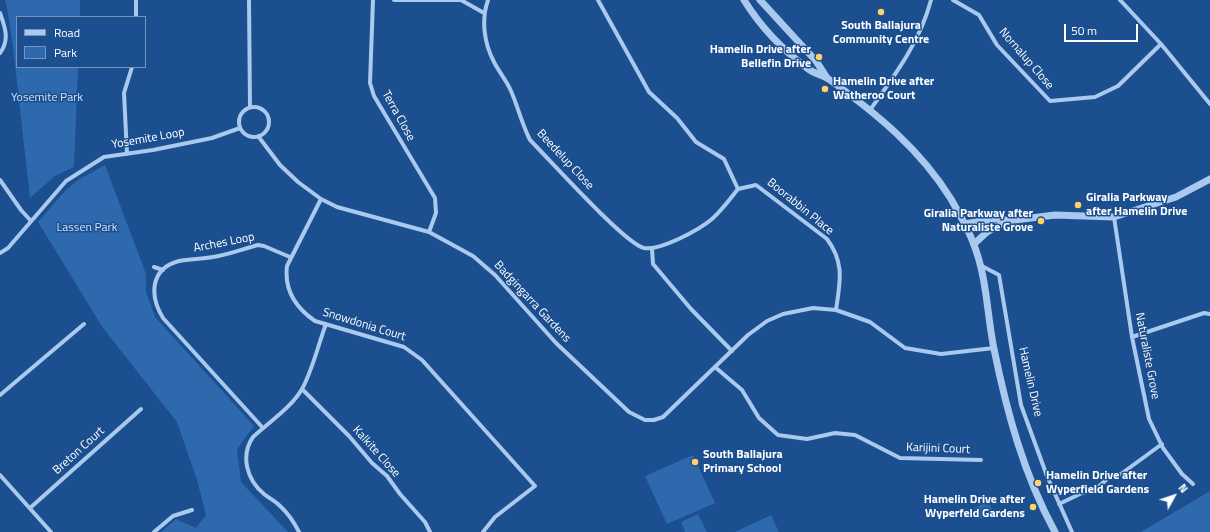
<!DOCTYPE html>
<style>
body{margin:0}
#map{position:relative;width:1210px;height:532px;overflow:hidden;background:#1b4f8f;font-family:"Titillium Web",sans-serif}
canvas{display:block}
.legend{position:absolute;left:16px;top:16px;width:130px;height:52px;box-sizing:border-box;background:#1b4f8f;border:1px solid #7695bc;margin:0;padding:5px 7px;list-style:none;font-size:12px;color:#fff}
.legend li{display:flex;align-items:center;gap:8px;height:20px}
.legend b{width:20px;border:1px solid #7695bc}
.north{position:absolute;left:1154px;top:476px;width:40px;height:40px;-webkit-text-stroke:3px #1b4f8f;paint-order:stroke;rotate:50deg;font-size:11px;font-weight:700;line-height:16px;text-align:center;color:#fff}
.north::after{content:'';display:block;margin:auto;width:14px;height:18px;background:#fff;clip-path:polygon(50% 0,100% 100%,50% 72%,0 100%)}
.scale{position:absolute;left:1064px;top:24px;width:74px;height:18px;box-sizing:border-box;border:2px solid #fff;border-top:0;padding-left:5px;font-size:12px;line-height:14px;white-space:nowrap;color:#fff;-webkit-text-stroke:3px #1b4f8f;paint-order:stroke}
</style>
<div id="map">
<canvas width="1210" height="532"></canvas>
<ul class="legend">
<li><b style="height:5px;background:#a9c9ee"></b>Road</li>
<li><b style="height:11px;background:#2e69ad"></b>Park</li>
</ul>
<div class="north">N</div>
<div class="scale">50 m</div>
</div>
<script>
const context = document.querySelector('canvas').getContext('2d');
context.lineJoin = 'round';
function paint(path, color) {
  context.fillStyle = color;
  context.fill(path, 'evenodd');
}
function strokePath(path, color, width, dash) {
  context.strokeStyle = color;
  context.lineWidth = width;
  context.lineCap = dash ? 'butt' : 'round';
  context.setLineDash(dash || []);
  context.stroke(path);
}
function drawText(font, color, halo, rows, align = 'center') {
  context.font = font + ' "Titillium Web",sans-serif';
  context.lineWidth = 3;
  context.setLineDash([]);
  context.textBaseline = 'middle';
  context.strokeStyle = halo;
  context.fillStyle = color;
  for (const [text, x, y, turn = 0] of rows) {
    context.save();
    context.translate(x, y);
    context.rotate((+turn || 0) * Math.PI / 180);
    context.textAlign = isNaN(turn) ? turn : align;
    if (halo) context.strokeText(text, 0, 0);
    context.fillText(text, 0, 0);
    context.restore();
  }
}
const green = new Path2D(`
 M5 0H80V17H17V67H78L74 167 55 176 30 198 13 47 7 7Z
 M105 165 146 274V292L155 317 254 426 237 449 241 482 288 532H161L176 519 196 528 206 515 197 480 177 422 103 328 38 222 66 190 78 180Z
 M693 455 715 503 667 524 645 476Z
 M1210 491V532H1141Z
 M985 503 990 505 993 513 979 519 974 508Z
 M698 514 707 532H685L681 522Z
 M771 515 779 532H735Z`);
const minor = new Path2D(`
 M249 0 250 107
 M373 0 370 83 374 96 435 198 436 213 429 232
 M394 0H461L484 13
 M488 0C481 20 484 43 494 62 499 72 507 81 511 91 518 107 522 124 530 140 548 158 625 244 644 248 660 251 699 230 712 219 722 210 730 199 738 189
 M598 0 649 92 677 118 696 142 724 159 738 189 756 185 827 239C845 263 840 282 836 310
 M953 0 979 15 997 45 1050 101 1095 97 1118 86 1161 44
 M1120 0 1161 44 1210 104
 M0 13C5 27 10 40 0 53
 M136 17V0
 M239 122a15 15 0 1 1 30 0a15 15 0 1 1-30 0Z
 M870 110C895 75 920 42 931 0
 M258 136 280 165 298 182 321 199 337 207 429 232 473 256 495 275 556 343 629 412 645 420H654L663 417 748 335 767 321 783 314 813 308 836 310 870 322 905 348 941 354 994 348
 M127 154 124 93 132 67
 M0 180 21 210 31 221
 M321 199 287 266C284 290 296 308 315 321L404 347 422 360 535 486 495 517 483 532
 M1114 217 1132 337 1149 419 1163 448 1182 474 1193 484
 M652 249 653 264 691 309 732 351
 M0 253 8 248 66 181 104 157 153 150 212 138 240 128
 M980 265 999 275 1021 405 1047 476 1072 532
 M154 267 163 270
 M1132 337 1204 313 1210 314
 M715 367 742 390 759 418 778 435 807 439 835 433 855 435 900 458 981 460
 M302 389 349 436 372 463 387 476 400 494 425 522 430 532
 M0 395 84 324
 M263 428 163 318C150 297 149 269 179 261 190 259 202 259 213 257 228 255 243 249 258 245L264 246 290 257
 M0 475 51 532
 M1115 475 1121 474 1162 444
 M1059 504 1082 493 1096 489 1106 480
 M30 508 141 409
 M154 532 173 516 192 510
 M299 532C294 522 288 513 279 505 275 501 269 498 264 494 247 480 240 456 253 437 269 422 291 408 302 389 313 369 318 345 326 324`);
const tertiary = new Path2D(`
 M744 0C760 26 783 50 807 68 814 74 823 75 830 80 877 114 920 149 951 199 959 213 969 230 974 245 987 278 987 315 994 349 1007 413 1024 475 1055 532
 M760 0 816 61 827 78
 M964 224 1000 218 1007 221
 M974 244 987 232 1007 221 1055 215 1114 217 1176 197 1210 179`);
const markers = [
 [881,12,4,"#ffd166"],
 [819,57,4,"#ffd166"],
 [825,89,4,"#ffd166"],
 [1078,205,4,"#ffd166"],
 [1041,221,4,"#ffd166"],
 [695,462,4,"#ffd166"],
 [1038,483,4,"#ffd166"],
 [1033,507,4,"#ffd166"]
];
const poiNames = [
 ["South Ballajura",881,26,"center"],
 ["Community Centre",881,40,"center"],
 ["Hamelin Drive after",811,50,"right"],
 ["Bellefin Drive",811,64,"right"],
 ["Hamelin Drive after",833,82],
 ["Watheroo Court",833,96],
 ["Giralia Parkway",1086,198],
 ["after Hamelin Drive",1086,212],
 ["Giralia Parkway after",1033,214,"right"],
 ["Naturaliste Grove",1033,228,"right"],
 ["South Ballajura",703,455],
 ["Primary School",703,469],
 ["Hamelin Drive after",1046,476],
 ["Wyperfield Gardens",1046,490],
 ["Hamelin Drive after",1025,500,"right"],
 ["Wyperfeld Gardens",1025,514,"right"]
];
const streetNames = [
 ["Nornalup Close",1026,59,49],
 ["Terra Close",398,116,61],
 ["Yosemite Loop",148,139,-10],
 ["Beedelup Close",565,160,47],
 ["Boorabbin Place",800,207,39],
 ["Arches Loop",224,243,-11],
 ["Badgingarra Gardens",532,302,47],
 ["Snowdonia Court",364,325,17],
 ["Naturaliste Grove",1147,356,79],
 ["Hamelin Drive",1030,382,77],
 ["Karijini Court",938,449,2],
 ["Breton Court",79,451,-42],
 ["Kalkite Close",376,452,48]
];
const parkNames = [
 ["Yosemite Park",47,98],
 ["Lassen Park",87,228]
];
paint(green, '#2e69ad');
strokePath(minor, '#a9c9ee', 4);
strokePath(tertiary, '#a9c9ee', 7);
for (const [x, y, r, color] of markers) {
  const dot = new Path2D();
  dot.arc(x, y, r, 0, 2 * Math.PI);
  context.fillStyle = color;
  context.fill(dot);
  strokePath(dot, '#1b4f8f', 1.5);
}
drawText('bold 12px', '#fff', '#1b4f8f', poiNames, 'left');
drawText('12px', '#fff', '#1b4f8f', streetNames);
drawText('12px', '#cfe3fa', '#1b4f8f', parkNames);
</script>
